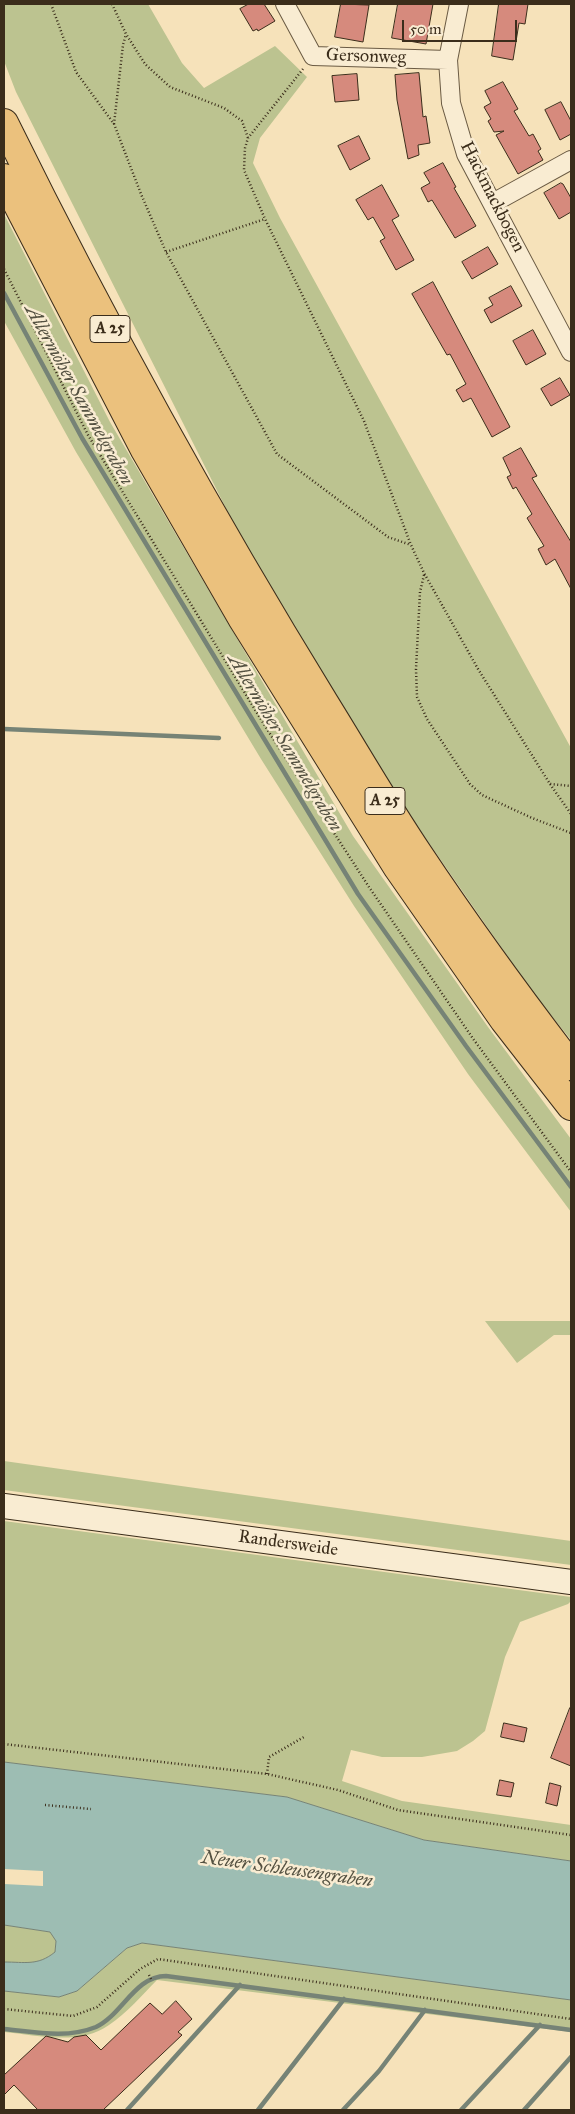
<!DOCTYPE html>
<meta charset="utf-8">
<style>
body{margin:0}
#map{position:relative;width:575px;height:2114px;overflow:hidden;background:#f6e2ba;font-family:"IM FELL Great Primer",serif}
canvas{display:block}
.frame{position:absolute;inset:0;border:5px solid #3b2d1b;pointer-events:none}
.scale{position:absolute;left:402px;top:20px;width:115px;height:22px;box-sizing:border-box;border:2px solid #3b2d1b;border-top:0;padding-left:6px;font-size:15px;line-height:18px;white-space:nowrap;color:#3b2d1b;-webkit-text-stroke:4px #f9ecd2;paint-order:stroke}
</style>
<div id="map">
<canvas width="575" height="2114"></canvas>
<div class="frame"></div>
<div class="scale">50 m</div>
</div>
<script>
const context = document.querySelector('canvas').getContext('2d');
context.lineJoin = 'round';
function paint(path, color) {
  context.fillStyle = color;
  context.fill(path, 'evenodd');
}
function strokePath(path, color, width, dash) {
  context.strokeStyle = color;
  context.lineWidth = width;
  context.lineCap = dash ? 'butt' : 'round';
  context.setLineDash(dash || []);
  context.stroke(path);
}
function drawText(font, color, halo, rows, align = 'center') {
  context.font = font + ' "IM FELL Great Primer",serif';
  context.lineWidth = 5;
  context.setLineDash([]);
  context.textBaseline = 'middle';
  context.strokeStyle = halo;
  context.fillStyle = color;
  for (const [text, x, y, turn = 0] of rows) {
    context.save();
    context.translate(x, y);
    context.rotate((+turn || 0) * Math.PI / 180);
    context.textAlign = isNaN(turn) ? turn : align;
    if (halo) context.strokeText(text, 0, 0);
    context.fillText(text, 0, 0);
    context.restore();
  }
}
const green = new Path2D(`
 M4 4H148L182 63 204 88 275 46 307 77 260 138 253 163 280 218 571 748V1040L533 993 404 807 243 542 16 92 4 61Z
 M4 214 110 422 353 836 488 1027 571 1139V1212L468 1074 354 906 261 759 76 452 4 321Z
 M485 1321H571V1335H554L517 1363Z
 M4 1461 571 1541V1565L4 1490Z
 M4 1521 571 1597V1601L568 1604 520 1622 505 1657 485 1731 473 1741 457 1751 422 1757H382L351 1750 342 1781 402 1801 571 1825V1861L424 1840 287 1797 4 1762Z
 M4 1925 50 1932 56 1941 55 1952C38 1966 25 1962 4 1962Z
 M142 1943 571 2000V2032L157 1980C142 1995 127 2013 109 2025 80 2046 37 2035 4 2032V1991L59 1997 77 1991 127 1948Z`);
const water = new Path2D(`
 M4 1762 287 1797 424 1840 571 1861V2000L142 1943 127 1948 77 1991 59 1997 4 1991V1962C25 1962 38 1966 55 1952L56 1941 50 1932 4 1925Z`);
const pier = new Path2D(`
 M4 1869 43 1871V1886L4 1884Z`);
const stream = new Path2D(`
 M4 293 82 438 358 894 466 1046 571 1187
 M4 729 219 738
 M4 2029C35 2032 66 2039 96 2027 122 2015 135 1976 166 1976L571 2030
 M127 2110 240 1985
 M258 2110 344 1999
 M343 2110 379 2071 425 2010
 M461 2110 540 2025
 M524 2110 571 2057`);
const building = new Path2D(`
 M249 4H264L275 21 258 31 257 29 253 31 240 9Z
 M341 4 369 5 363 42 335 37Z
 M398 4H433L426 44 392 38Z
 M499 4H528L525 24 519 23 513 60 492 56Z
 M419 73 423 117 426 116 430 143 418 145 419 155 408 159 397 100 395 75Z
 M357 74 359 100 335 102 332 76Z
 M503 82 518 109 514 111 529 136 533 134 541 149 538 151 543 160 518 174 496 135 504 131 494 132 488 121 491 119 484 107 491 103 485 91Z
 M561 102 571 121V134L560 140 545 110Z
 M359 136 370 159 350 170 338 146Z
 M443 163 456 187 454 188 476 226 455 238 432 200 428 202 421 188 430 183 424 173Z
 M561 183 563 184 571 198V212L559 219 544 193Z
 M382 185 399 216 392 220 414 260 396 270 380 241 385 238 373 217 368 220 356 200Z
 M488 247 498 264 472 279 462 262Z
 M433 282 510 427 492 437 471 398 463 402 456 390 466 384 450 354 447 355 412 294Z
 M511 286 522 306 491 323 484 310 493 305 489 298Z
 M533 330 546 354 526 365 513 341Z
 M560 378 570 395 551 406 541 389Z
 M521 448 537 476 532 478 571 542V589L555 559 546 565 538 549 544 546 527 518 532 514 516 487 513 489 507 477 511 475 503 458Z
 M570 1708 571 1709V1766L551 1758Z
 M504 1723 527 1728 524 1742 501 1737Z
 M500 1780 514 1783 511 1797 497 1795Z
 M550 1783 561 1786 557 1806 546 1803Z
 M176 2001 192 2019 178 2032 182 2035 103 2110H38L14 2085 4 2095V2075L46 2036 68 2042 74 2037 86 2035 101 2050 150 2003 162 2014Z`);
const path = new Path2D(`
 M51 4 76 72 114 124 141 194 166 252 277 454 388 537 411 545
 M112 4 126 34 145 64 170 87 224 108 242 121 248 138
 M303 69 248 138 245 148 244 170 265 219 364 421 411 545 424 573 478 669 550 784 571 786
 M114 124 123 45 126 34
 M166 252 265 219
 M4 269 88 435 265 726 369 887 474 1040 571 1172
 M424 575 420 592 416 669 417 697 427 719 470 784 482 795 532 818 571 833
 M550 784 571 814
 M4 1744 267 1774 338 1790 398 1810 571 1835
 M267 1774 269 1757 304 1737
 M45 1805 91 1809
 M149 1975 152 1981
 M4 2009 73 2016 97 2007 140 1969 158 1959 571 2019`);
const street = new Path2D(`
 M285 4 313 56 448 60
 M459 4 448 60 451 103 466 154 571 352
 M493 203 571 160`);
const secondary = new Path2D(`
 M4 1506 571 1582`);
const highway = new Path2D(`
 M4 123C102 322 209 516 325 704 356 754 386 806 419 855 467 927 518 997 571 1066
 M4 178 145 450 242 618 398 868 504 1020 571 1106`);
const shields = [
 [110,329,40],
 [385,801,40]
];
const shieldNames = [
 ["A 25",110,329],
 ["A 25",385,801]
];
const streetNames = [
 ["Gersonweg",366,57,2],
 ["Hackmackbogen",492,197,63],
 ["Randersweide",288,1544,8]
];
const waterNames = [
 ["Allermöher Sammelgraben",78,395,61],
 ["Allermöher Sammelgraben",284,743,59],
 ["Neuer Schleusengraben",287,1870,8]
];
paint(green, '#bcc390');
paint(water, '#9dbdb3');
strokePath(water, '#768376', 1);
paint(pier, '#f6e2ba');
strokePath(stream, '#768376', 4.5);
paint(building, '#d68a7d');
strokePath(building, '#3b2d1b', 1);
strokePath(street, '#6a5a43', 20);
strokePath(secondary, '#3b2d1b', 26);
strokePath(highway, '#3b2d1b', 30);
strokePath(path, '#3b2d1b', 2.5, [1, 2.5]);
strokePath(street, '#f9ecd2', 18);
strokePath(secondary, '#f9ecd2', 24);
strokePath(highway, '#ebc17d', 28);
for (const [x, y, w] of shields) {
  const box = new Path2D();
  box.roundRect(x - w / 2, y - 13.5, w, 27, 4);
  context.fillStyle = '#f9ecd2';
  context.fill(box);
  strokePath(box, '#3b2d1b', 1);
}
drawText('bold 16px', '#3b2d1b', null, shieldNames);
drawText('18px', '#3b2d1b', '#f9ecd2', streetNames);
drawText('italic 19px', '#545141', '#f9ecd2', waterNames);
</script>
